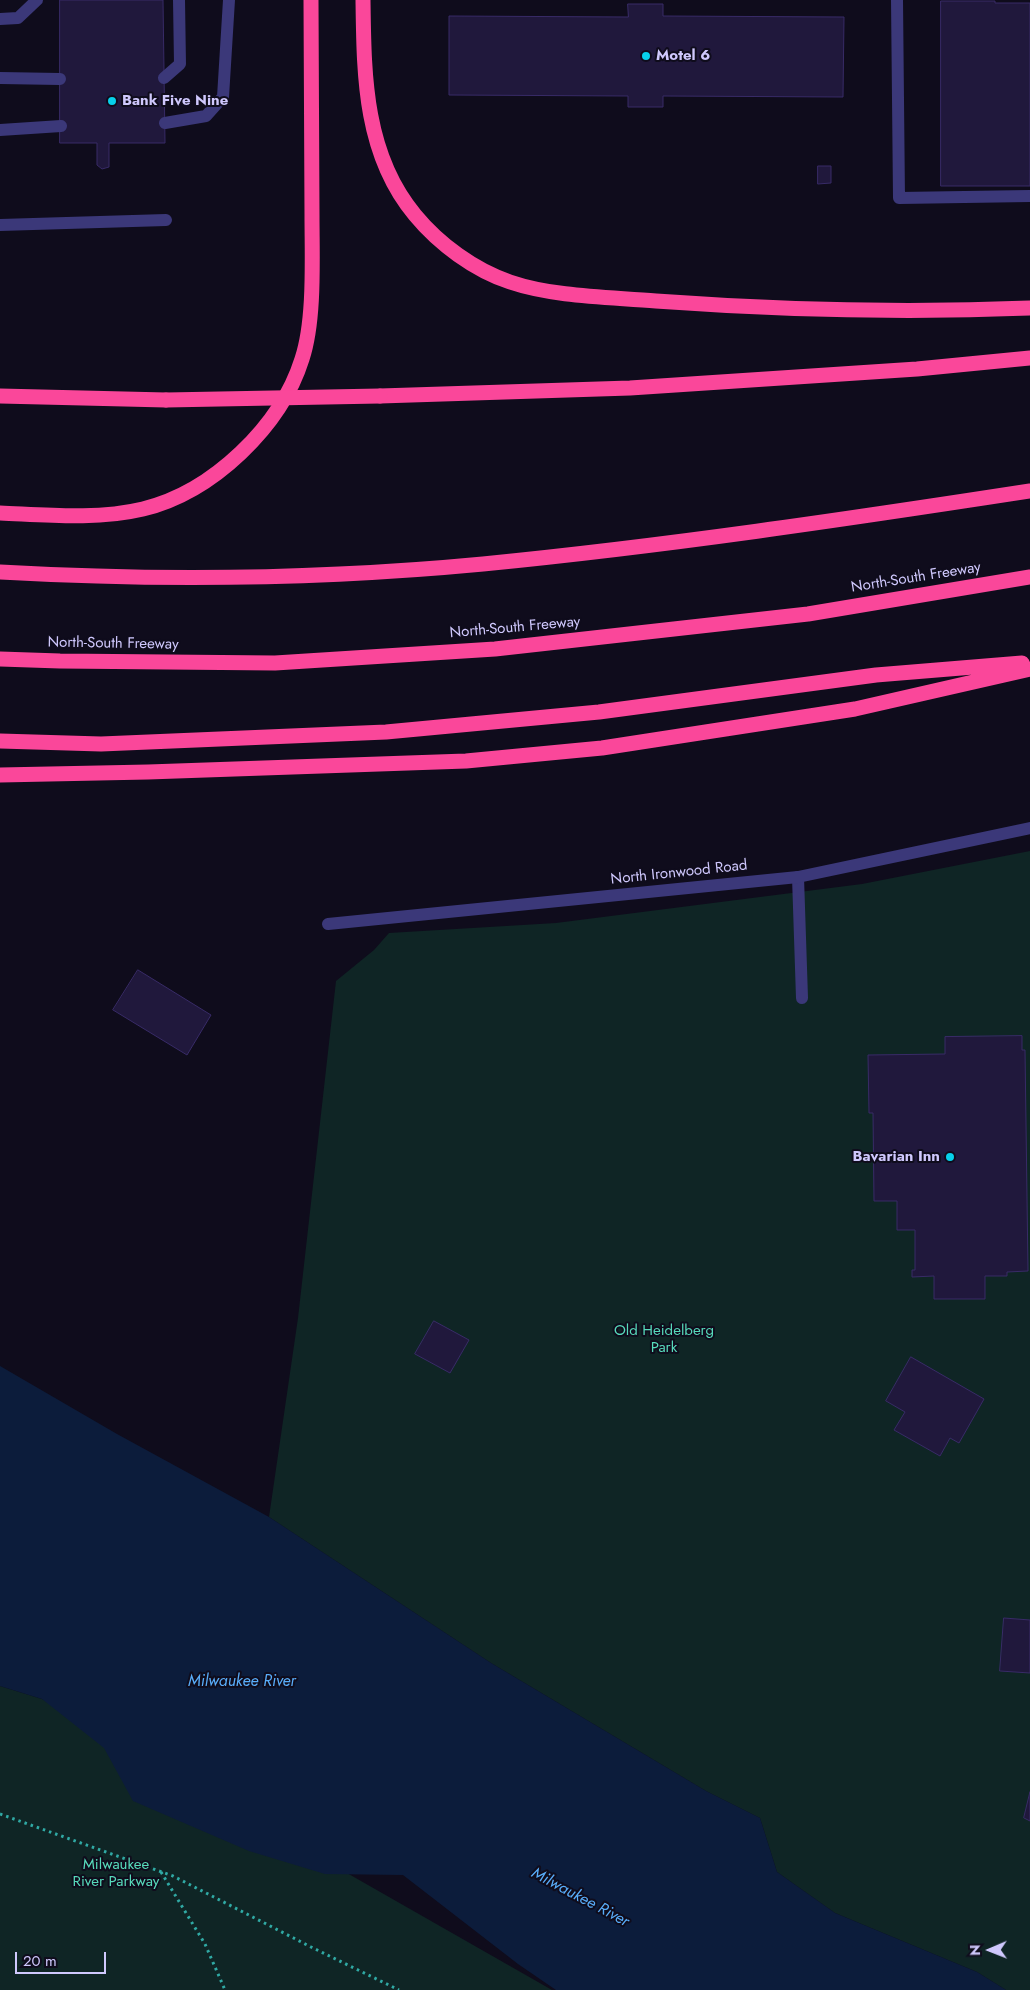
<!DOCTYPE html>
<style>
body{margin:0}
#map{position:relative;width:1030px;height:1990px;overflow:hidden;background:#0f0c1c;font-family:Jost,sans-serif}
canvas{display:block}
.north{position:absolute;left:965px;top:1925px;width:50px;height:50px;-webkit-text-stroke:4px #0f0c1c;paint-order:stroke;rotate:269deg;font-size:14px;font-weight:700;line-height:20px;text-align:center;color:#cfc8fd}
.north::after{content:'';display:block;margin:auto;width:18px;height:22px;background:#cfc8fd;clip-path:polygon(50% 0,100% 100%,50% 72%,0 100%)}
.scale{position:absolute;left:15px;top:1952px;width:91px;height:22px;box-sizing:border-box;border:2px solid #cfc8fd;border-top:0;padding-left:6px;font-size:15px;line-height:18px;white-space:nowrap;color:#cfc8fd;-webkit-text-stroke:4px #0f0c1c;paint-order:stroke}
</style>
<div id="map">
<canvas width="1030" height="1990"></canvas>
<div class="north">N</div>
<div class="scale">20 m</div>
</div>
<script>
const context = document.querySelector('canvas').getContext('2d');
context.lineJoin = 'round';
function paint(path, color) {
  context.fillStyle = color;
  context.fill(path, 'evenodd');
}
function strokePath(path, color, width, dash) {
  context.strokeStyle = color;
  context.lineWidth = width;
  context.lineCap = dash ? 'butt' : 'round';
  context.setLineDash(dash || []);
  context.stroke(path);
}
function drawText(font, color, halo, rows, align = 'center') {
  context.font = font + ' Jost,sans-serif';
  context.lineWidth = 4;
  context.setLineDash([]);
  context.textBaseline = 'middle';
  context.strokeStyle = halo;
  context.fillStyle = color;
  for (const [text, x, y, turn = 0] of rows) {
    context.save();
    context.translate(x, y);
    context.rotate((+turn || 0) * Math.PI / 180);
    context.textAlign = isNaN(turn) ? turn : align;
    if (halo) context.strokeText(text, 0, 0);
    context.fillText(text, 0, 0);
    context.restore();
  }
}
const green = new Path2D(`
 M1030 851V1990H1006L977 1972 835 1913 777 1872 760 1818 706 1791 491 1663 269 1517 298 1318 336 981 374 950 389 933 556 923 862 884Z
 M0 1686 42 1699 552 1990H0Z`);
const water = new Path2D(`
 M0 1366 117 1434 269 1517 491 1663 706 1791 760 1818 777 1872 835 1913 977 1972 1006 1990H556L518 1964 403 1875 325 1874 249 1851 133 1801 104 1748 42 1699 0 1686Z`);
const building = new Path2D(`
 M60 0H163L165 143H109V167L102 169 97 165V143H60Z
 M941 1H995V3H1030V186H941Z
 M628 4H663V16L844 17 843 97 663 96V107H628V96L449 95V16L628 17Z
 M818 166H831V183L818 184Z
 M138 970 211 1015 187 1055 113 1010Z
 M1022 1036V1050H1025L1028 1271 1007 1272V1276H985V1299H934V1276L912 1277V1270H915V1230H897V1201H874L873 1113H869L868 1055 945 1054V1037Z
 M434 1321 469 1340 450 1373 415 1354Z
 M911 1357 984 1399 959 1443 950 1438 940 1456 894 1430 905 1412 886 1401Z
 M1004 1618 1030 1620V1673L1000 1671Z
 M1030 1792V1821L1024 1818Z`);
const path = new Path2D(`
 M0 1814 173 1876 311 1947 399 1990
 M161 1872 205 1944 225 1990`);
const lane = new Path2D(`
 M897 0 899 198 1030 196
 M0 19 18 18 37 0
 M0 78 60 79
 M164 78 180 64 179 0
 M165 123 206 116 223 97 229 0
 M0 130 61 126
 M0 225 166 220
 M798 877 802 998`);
const street = new Path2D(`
 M328 924 798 877 1030 828`);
const highway = new Path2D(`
 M363 0C364 75 364 154 415 215 439 244 474 270 510 282 554 297 609 297 656 301 781 310 905 313 1030 308
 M0 396 166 400
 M380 396 630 388 917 369 1030 358
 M0 513C47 515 97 520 143 509 213 492 281 426 302 359 315 320 312 258 312 216 312 144 311 72 311 0
 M0 572C159 581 325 579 483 564 666 546 848 519 1030 491
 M0 659 60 661 275 663 495 649 808 614 1030 577
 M0 741 101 744 386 732 599 712 876 675 1022 663
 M0 775 148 772 466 761 602 748 855 709 1030 669`);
const highwayBridge = new Path2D(`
 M166 400 380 396`);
const markers = [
 [646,56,5,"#07d0ea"],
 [112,101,5,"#07d0ea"],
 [950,1157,5,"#07d0ea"]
];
const poiNames = [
 ["Motel 6",656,56],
 ["Bank Five Nine",122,101],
 ["Bavarian Inn",940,1157,"right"]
];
const streetNames = [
 ["North-South Freeway",916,578,-9],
 ["North-South Freeway",515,628,-5],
 ["North-South Freeway",113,644,1],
 ["North Ironwood Road",679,873,-6]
];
const parkNames = [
 ["Old Heidelberg",664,1331],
 ["Park",664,1348],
 ["Milwaukee",116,1865],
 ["River Parkway",116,1882]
];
const waterNames = [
 ["Milwaukee River",242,1682],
 ["Milwaukee River",580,1898,28]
];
paint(green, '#0f2525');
paint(water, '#0c1c3b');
paint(building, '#20183c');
strokePath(building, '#382b67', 1);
strokePath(path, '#30a9a4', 3, [2.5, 4]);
strokePath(lane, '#3b3879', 12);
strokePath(street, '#3b3879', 12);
strokePath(highway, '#fa479a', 15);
strokePath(highwayBridge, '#fa479a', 15);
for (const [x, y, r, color] of markers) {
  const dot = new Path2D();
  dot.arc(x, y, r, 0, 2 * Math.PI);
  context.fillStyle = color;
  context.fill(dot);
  strokePath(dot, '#0f0c1c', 2);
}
drawText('bold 15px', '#cfc8fd', '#0f0c1c', poiNames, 'left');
drawText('15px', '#cfc8fd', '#0f0c1c', streetNames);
drawText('15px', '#57dabb', '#0f0c1c', parkNames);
drawText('italic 16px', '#59adfa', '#0f0c1c', waterNames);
</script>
